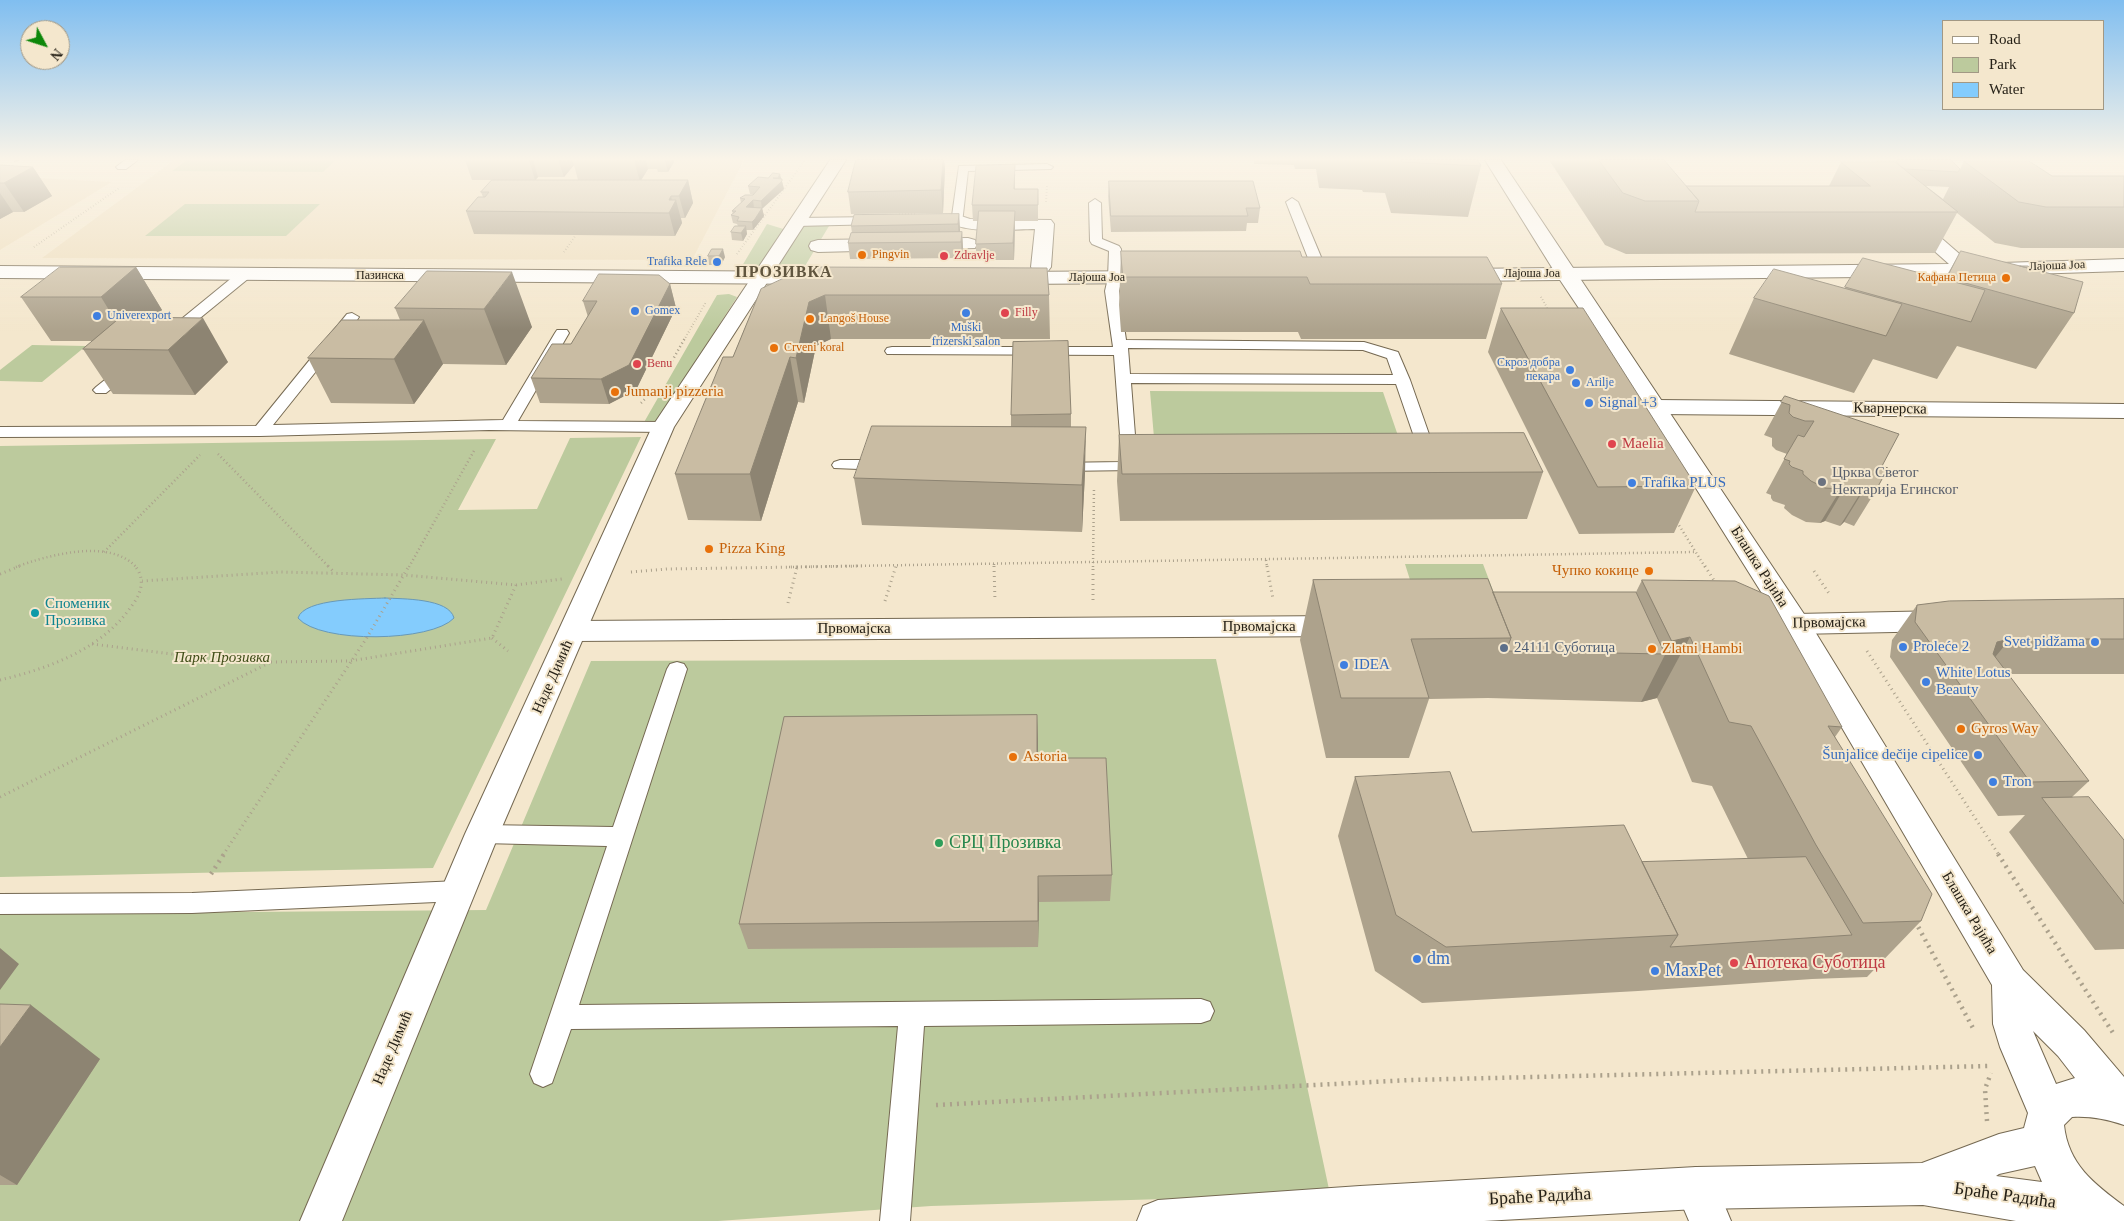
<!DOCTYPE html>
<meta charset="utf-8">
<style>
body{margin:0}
#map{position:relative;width:2124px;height:1221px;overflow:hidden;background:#f4e7cd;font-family:"Times New Roman",serif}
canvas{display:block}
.legend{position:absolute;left:1942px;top:20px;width:162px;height:90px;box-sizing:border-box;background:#f4e7cd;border:1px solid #a29884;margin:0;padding:6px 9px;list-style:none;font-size:15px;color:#262117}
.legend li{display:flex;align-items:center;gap:10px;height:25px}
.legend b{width:25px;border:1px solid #a29884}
.north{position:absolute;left:20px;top:20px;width:50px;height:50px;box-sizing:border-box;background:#f4e7cd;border:1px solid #a29884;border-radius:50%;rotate:130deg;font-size:14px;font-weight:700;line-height:20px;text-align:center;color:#262117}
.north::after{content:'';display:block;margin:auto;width:18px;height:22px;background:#0d870a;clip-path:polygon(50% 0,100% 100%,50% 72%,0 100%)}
</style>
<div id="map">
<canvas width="2124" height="1221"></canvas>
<ul class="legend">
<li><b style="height:6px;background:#fff"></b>Road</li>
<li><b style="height:14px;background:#bcca9d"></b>Park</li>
<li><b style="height:14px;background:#84ccfd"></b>Water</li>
</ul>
<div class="north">N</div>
</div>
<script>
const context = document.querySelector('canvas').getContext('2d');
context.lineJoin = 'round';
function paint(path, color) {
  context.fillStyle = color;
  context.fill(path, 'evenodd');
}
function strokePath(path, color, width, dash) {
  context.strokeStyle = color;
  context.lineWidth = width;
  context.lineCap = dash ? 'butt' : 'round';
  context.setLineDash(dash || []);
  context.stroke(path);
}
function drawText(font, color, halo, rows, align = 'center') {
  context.font = font + ' "Times New Roman",serif';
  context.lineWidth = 4;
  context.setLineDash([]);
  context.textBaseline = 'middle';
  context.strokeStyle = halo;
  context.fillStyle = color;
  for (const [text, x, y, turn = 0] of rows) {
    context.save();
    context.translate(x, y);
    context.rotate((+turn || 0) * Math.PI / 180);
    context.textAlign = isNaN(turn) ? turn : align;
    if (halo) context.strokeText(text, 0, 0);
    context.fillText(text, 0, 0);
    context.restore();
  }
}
const built = new Path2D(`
 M174 160H744L692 260 42 258Z
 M0 176 112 182 0 250Z`);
const green = new Path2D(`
 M187 160H336L323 172 172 171Z
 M185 204H320L286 236H145Z
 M832 221 805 266H742L767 224 790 231 796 222Z
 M729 294 737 297 655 424H643L717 295Z
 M32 345 86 346 42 382 0 381V370Z
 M1150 391 1383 392 1407 462 1156 461Z
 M641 437 433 868 0 877V446L496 439 458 510 537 509 570 438Z
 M1405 564H1483L1497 601 1417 602Z
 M1216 659 1330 1194 931 1206 718 1221H0V914L486 910 591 661Z`);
const water = new Path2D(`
 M385 598C402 599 449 598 454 618 432 642 320 644 298 618 304 598 367 599 385 598Z`);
const pathFar3 = new Path2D(`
 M1046 202 1047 185
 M899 214H915
 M34 247 119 188
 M564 252 576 235
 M737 254 805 160
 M1541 297 1549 311
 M684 340 706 302`);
const pathFar2 = new Path2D(`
 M672 361 685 338
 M641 403 651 393
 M218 454 329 567
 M1677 522 1705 567
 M104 552 200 455
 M1266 560 1267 567
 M994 564V567
 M16 567C48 555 110 538 136 567
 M409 567 475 449
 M789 567 1696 552
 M1093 567 1094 487`);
const pathFar1 = new Path2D(`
 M328 566 335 573
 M994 566 995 601
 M1267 566 1273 599
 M1705 566 1715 582
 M1814 571 1830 595
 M631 572 667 569 864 566
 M0 574 20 566
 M516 585 562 579
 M1093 600V566
 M885 601 896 566
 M788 603 797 567
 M492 638 508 651
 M92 644 196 657 271 662 350 661 492 638 516 585 404 575 281 572 142 581
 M1867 651 1999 855
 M0 680C50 668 103 649 133 604 142 592 145 578 135 566
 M0 797 271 662
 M223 855 366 639 409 566`);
const path = new Path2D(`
 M1998 854 2115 1036
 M211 874 224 854
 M1915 921 1974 1030
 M936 1105 1410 1080 1989 1066
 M1987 1121 1985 1089 1991 1073`);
const service = new Path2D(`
 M125 160H138L126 169H118L116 167Z
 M1047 164 1053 167 1051 169 968 171 962 223 938 224 932 220 938 216H952L959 166Z
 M1292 198 1298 202 1329 276 1327 279 1322 280 1315 276 1286 202Z
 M1095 199 1101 203 1102 239 1119 246 1121 249 1122 278 1119 291 1126 340 1364 342 1398 352 1410 380 1437 457 1435 460H1423L1421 457 1396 384 1131 383 1137 461 1135 470 1061 471 1055 469 1053 466 1055 463 1122 462 1114 355 887 354 885 351 887 348 892 347H1113L1105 291 1108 278 1109 251 1092 244 1090 241 1089 203ZM1128 348 1363 350 1387 358 1393 375 1130 374Z
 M878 217 884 221 882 224 796 226 790 222 796 218Z
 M244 271 249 272 251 275 249 278 178 336H168L166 333 168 330 239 272Z
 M352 313 359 317 357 320 273 425 503 420 555 333 557 330H567L569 333 518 421 663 422 669 424 671 427 669 430 663 432 489 430 260 436 0 437V427L256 426 347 314Z
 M126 366 131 367 133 370 131 373 106 393H96L93 390 96 387 121 367Z
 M840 460H884L890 462 892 465 890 468 884 470 834 468 832 465 834 462Z
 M677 662 684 664 687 669 579 1005 1201 999 1210 1002 1214 1011 1210 1020 1201 1023 924 1026 910 1221H880L898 1026 571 1029 552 1083 543 1087 534 1083 530 1074 607 846 482 843 474 841 471 834 474 827 482 825 613 827 667 669 670 664Z
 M458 881 466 884 470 891 466 898 458 901 192 913 0 914V894L192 893Z`);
const pedestrian = new Path2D(`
 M958 215 970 219 1051 220 1054 224 1051 267 1048 271 1041 273 1034 271 1031 267 1035 229C1017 229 960 235 949 220L952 216Z
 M968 238 975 240 977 244 975 248 818 252 811 250 809 246 811 242 818 240Z
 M1342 616 1352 619 1356 626 1352 633 1342 636 574 641 564 638 560 631 564 624 574 621Z`);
const minor = new Path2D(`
 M1911 216 1917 217 1971 264 2124 259V271L1966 276 1459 281 1452 279 1449 275 1452 271 1459 269 1949 264 1905 225 1902 221 1905 217Z
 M0 266 818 272 825 274 828 278 825 282 818 284 0 278Z
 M1158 271 1165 273 1168 277 1165 281 1158 283 1011 284 1004 282 1001 278 1004 274 1011 272Z
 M1656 400 2124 404V418L1656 414 1648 412 1645 407 1648 402Z
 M1943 611 1953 614 1957 621 1953 628 1943 631 1796 634 1786 631 1782 624 1786 617 1796 614Z
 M1696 1167 1711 1173 1731 1221H1689L1675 1188 1681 1173Z`);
const tertiary = new Path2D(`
 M830 160H846L674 427 499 834 342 1221H300L465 834 652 427Z
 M1485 160H1501L1806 617 2023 970 2084 1030 2124 1077V1125C2106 1119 2091 1116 2072 1117L2064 1125C2068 1164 2094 1184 2124 1206V1221H2016L1923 1205 1696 1209 1484 1221H1137L1143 1206 1158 1200 1360 1186 1696 1167 1922 1163 1999 1134 2024 1128 2028 1113 2000 1047 1993 1024 1992 985 1785 630 1645 407 1556 274ZM2033 1031 2058 1056 2075 1078 2056 1084ZM2035 1166 2042 1182 1996 1176 1999 1174Z`);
const wall = new Path2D(`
 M465 160H674V162L668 172H658L657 169H648L641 180H688L693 203 685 218H681L682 223 675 236 474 234 466 211 483 197 481 192 492 180H472ZM574 165 578 180H536L538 177H564Z
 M856 160H944L945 168 943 213 851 214 848 192Z
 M1254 160H1478L1481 166 1468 217 1391 213 1385 193 1363 192 1362 190 1319 188 1316 169H1295L1294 165 1254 164Z
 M1549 160H1664L1686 186H1829L1841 162H1877L1876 160H1951L1960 169 1964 161 2052 176H2124V248H2021L1995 243 1957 213 1935 253 1626 254 1605 245ZM1926 186 1949 187 1943 199Z
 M0 165 33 167 52 196 24 212H13L0 219Z
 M1015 165V189L1038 204V221H1015L1014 260H976V244L978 221H973L972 205Z
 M768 178 781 179 782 181 784 189 762 208 764 216 753 230H746L747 234 743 241 732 240 731 232 738 226 737 224 733 223 731 215 733 214 732 211 741 203 740 198 754 194H750L748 186Z
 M1109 181 1260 208 1258 223H1247L1246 231 1111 232 1108 196Z
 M959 214 960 232H962L963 248 962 258 850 259 848 243 852 233 851 226Z
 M1121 251 1302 257 1502 284 1486 339H1301L1298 332H1121L1119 305Z
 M1961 251 2074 313 2036 369 1957 346 1937 379 1873 359 1854 393 1729 354 1754 298 1845 288 1863 258 1944 280Z
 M708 256 725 257 721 265H709Z
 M136 267 162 310 154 317 228 362 195 395 113 394 83 349 93 341H51L21 297Z
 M427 271 532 327 506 365 443 364 414 404 331 403 308 358 400 320 395 308Z
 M670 284 676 308 636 390 609 404 540 403 531 378 571 344 588 317 583 301Z
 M761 289 1049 295 1050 339H831L816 346 804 403 798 402 761 521 688 520 675 474 733 357Z
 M1501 308 1696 486 1674 533 1579 534 1488 352Z
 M1785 396 1882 466 1875 492 1854 526 1844 522 1840 526 1825 521 1820 523 1806 522 1792 515 1784 508 1785 505 1773 501 1771 498V495L1766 493 1787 454 1776 450 1772 446V438L1764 435Z
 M1071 414V427L1085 473 1082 532 862 525 854 478 1011 427V415Z
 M1119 435 1543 472 1527 519 1120 521 1117 481Z
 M1313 580 1493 592H1636L1642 580 1842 727 1835 737 1921 921 1867 977 1812 979 1638 991 1422 1003 1375 971 1338 836 1355 777 1472 832 1642 862 1748 859 1712 786 1692 782 1657 698 1641 702 1488 698 1429 699 1409 758H1326L1300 640Z
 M2124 599V674H2008L2089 781 2072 797 2124 840V949L2095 950 2009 832 2025 815 1998 816 1890 657 1892 640 1917 605Z
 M1037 715 1038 758 1112 875 1110 901 1039 902 1038 947 748 949 739 924Z
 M0 1004 100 1059 17 1185H0Z`);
const shadedWall = new Path2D(`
 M13 160H22L14 162Z
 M529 160H533L538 177 535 180Z
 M558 160H577H572L574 165 564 177Z
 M634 160H646L648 169 640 182Z
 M665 160H674V162L668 172Z
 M943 160H944L945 168 943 213 941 190Z
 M33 167 52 196 24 212 4 183Z
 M780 174 784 189 762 209 761 201 773 178Z
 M688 180 693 203 685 218 679 196Z
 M0 193 13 212 0 219Z
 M671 196 673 205 676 200 682 223 675 236 669 213V200Z
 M753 200 754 208 746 207Z
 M762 208 764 216 753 230 752 222Z
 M1015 211V227L1014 260 1013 243Z
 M959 214 960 230 959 240 958 224Z
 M746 226 747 234 743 241 741 233Z
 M962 232 963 248 962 258 961 242Z
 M723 249 725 257 721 265 719 256Z
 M136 267 162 310 128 341 101 297Z
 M512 272 532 327 506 365 484 309Z
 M670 284 676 308 636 390 609 404 601 379Z
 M825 295 831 339 816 346 804 403 796 358 809 302Z
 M203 318 228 362 195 395 168 350Z
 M424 320 443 364 414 404 394 359Z
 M790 357 798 402 761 521 750 474Z
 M1086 427 1085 473 1082 532V485Z
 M1845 487 1825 521 1820 523 1841 489Z
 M1865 488 1844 522 1840 526 1861 492Z
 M1690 637 1657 698 1641 702 1672 641Z
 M2010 639 1982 673 1997 642Z
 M1037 715 1038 742V785L1037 758Z
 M1038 876 1039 902 1038 947Z
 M0 948 19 964 0 990Z
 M31 1005 100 1059 17 1185 0 1175V1047Z`);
const building = new Path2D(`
 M856 160H943L941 190 848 192Z
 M1401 160H1478L1481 166 1402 162Z
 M1599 160H1664L1699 201H1645L1623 193Z
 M1896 160H1951L1960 169 1958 172 1905 169 1900 166Z
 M1964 161H2029L2052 176H2124V207H2046L2019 202Z
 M1841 162H1895L1958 212H1695L1699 201 1686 186H1870Z
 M0 165 33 167 4 183H0Z
 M1015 165 1014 189H1038V205H972L976 166Z
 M773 173 780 174 778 178H773L782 179V181L761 201 753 200 746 207 762 208 755 219 752 222 737 221 739 217 731 215 736 211H732L745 199 740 198 745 195H753L760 187 748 186 758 177 768 178Z
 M492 180H688L679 196H671L669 200H676L669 213 466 211 478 197H485L489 192H481Z
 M1109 181H1253L1260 208H1246L1248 216H1111Z
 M979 211H1015L1013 243 976 244Z
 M959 214 958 224 851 226 854 215Z
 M735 226H746L741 233 731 232Z
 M962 232 961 242 848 243 851 233Z
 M712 249H723L719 256H708Z
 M1121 251H1300L1302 257H1487L1502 284H1310L1307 277H1123Z
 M1961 251 2083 282 2074 313 1947 278Z
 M1863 258 1985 290 1971 322 1845 287Z
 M2020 266H2028L2032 269Z
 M60 267H136L101 297H21Z
 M808 267 1047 268 1049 295H825L809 302 796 358 790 357 750 474H675L723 357H733L761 289Z
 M1774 269 1902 304 1886 336 1754 298Z
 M427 271 512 272 484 309 395 308Z
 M599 274 659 275 670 284 629 365 601 379 531 378 552 344H571L597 301H583Z
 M1501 308H1583L1696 486 1598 487Z
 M121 317 203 318 168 350 83 349Z
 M342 320H424L394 359 308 358Z
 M1068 341 1071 414 1011 415 1013 342Z
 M1785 396 1899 434 1882 466 1888 468 1875 492 1865 488 1861 492 1845 487 1841 489 1825 488 1811 481 1803 474V471L1792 467 1789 464 1790 461 1784 459 1798 435 1804 437 1814 421H1805L1793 417 1789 413 1790 405 1781 402Z
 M872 426 1086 427 1082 485 854 478Z
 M1524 433 1543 472 1122 474 1119 435Z
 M1488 579 1511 638 1411 639 1429 698H1341L1313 580Z
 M1642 580 1735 581 1769 596 1842 727 1828 726 1932 894 1921 921 1863 923 1816 845 1751 726 1729 722 1690 637 1672 641Z
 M1493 592H1636L1665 654 1506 651 1511 638Z
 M2124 599V639H2010L1997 642 1993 654 2089 781 2030 782 1915 622 1917 605 1949 601Z
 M1037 715V758H1106L1112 875 1038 876V921L739 924 784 717Z
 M1450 772 1472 832 1624 825 1678 935 1446 947 1396 915 1355 777Z
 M2089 797 2124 840V904L2042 798Z
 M1806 857 1852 935 1670 947 1678 935 1642 862Z
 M0 1004 31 1005 0 1047Z`);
const markers = [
 [862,255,5,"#e8710a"],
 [944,256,5,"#e0444e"],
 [717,262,5,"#3f7fe0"],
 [2006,278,5,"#e8710a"],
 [635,311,5,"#3f7fe0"],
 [966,313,5,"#3f7fe0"],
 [1005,313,5,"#e0444e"],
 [97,316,5,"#3f7fe0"],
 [810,319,5,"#e8710a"],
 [774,348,5,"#e8710a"],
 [637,364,5,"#e0444e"],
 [1570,370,5,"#3f7fe0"],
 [1576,383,5,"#3f7fe0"],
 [615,392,5,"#e8710a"],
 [1589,403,5,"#3f7fe0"],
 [1612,444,5,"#e0444e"],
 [1822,482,5,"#6b7280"],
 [1632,483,5,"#3f7fe0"],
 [709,549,5,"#e8710a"],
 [1649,571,5,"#e8710a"],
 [35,613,5,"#0f9aa8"],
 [2095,642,5,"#3f7fe0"],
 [1903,647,5,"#3f7fe0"],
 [1504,648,5,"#5c6f8a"],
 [1652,649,5,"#e8710a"],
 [1344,665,5,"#3f7fe0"],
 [1926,682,5,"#3f7fe0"],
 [1961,729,5,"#e8710a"],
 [1978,755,5,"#3f7fe0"],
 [1013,757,5,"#e8710a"],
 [1993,782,5,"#3f7fe0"],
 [939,843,5,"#2e9e5b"],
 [1417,959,5,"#3f7fe0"],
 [1734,963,5,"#e0444e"],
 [1655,971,5,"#3f7fe0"]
];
const farFoodnames = [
 ["Pingvin",872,255],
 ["Кафана Петица",1996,278,"right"],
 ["Langoš House",820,319],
 ["Crveni koral",784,348]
];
const farHealthnames = [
 ["Zdravlje",954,256],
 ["Filly",1015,313],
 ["Benu",647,364]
];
const farShopnames = [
 ["Trafika Rele",707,262,"right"],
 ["Gomex",645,311],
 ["Univerexport",107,316],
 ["Muški",966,328,"center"],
 ["frizerski salon",966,342,"center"],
 ["Скроз добра",1560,363,"right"],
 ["пекара",1560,377,"right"],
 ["Arilje",1586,383]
];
const farStreetnames = [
 ["Лајоша Јоа",2057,266,-2],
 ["Лајоша Јоа",1532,274],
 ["Пазинска",380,276],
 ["Лајоша Јоа",1097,278]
];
const foodNames = [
 ["Jumanji pizzeria",625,392],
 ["Pizza King",719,549],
 ["Чупко кокице",1639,571,"right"],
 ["Zlatni Hambi",1662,649],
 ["Gyros Way",1971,729],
 ["Astoria",1023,757]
];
const shopNames = [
 ["Signal +3",1599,403],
 ["Trafika PLUS",1642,483],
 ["Svet pidžama",2085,642,"right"],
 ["Proleće 2",1913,647],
 ["IDEA",1354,665],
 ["White Lotus",1936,673],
 ["Beauty",1936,690],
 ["Šunjalice dečije cipelice",1968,755,"right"],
 ["Tron",2003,782]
];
const streetNames = [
 ["Кварнерска",1890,409,1],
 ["Блашка Рајића",1759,567,57],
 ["Првомајска",1829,623,-1],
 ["Првомајска",1259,627],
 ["Првомајска",854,629],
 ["Наде Димић",553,677,-66],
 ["Блашка Рајића",1969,913,59],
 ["Наде Димић",393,1048,-67]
];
const healthNames = [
 ["Maelia",1622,444]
];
const worshipNames = [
 ["Црква Светог",1832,473],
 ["Нектарија Егинског",1832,490]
];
const cultureNames = [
 ["Споменик",45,604],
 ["Прозивка",45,621]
];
const serviceNames = [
 ["24111 Суботица",1514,648]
];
const parkNames = [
 ["Парк Прозивка",222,658]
];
const farDistrictnames = [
 ["ПРОЗИВКА",784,273]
];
const nearLeisurenames = [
 ["СРЦ Прозивка",949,843]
];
const nearShopnames = [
 ["dm",1427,959],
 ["MaxPet",1665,971]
];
const nearHealthnames = [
 ["Апотека Суботица",1744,963]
];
const nearStreetnames = [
 ["Браће Радића",2005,1196,8],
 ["Браће Радића",1540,1197,-3]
];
paint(built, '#eeddbc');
paint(green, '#bcca9d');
paint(water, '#84ccfd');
strokePath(water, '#6899b8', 1);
strokePath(service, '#756952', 2);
strokePath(pedestrian, '#756952', 2);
strokePath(minor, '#756952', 2);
strokePath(tertiary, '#756952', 2);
strokePath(pathFar3, '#aba18c', 2, [0.5, 2.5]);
strokePath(pathFar2, '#aba18c', 2.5, [1, 3]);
strokePath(pathFar1, '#aba18c', 3, [1, 4]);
strokePath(path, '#aba18c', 4.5, [2, 5]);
paint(service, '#fff');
paint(pedestrian, '#fff');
paint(minor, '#fff');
paint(tertiary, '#fff');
paint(wall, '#ada28c');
paint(shadedWall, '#8d8472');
paint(building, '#c9bca3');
strokePath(building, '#8d8472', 1);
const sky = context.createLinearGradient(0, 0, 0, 331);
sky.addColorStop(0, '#80bef0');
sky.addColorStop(0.48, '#faf4e8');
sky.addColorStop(1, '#faf4e800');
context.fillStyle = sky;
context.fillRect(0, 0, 2124, 331);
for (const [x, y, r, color] of markers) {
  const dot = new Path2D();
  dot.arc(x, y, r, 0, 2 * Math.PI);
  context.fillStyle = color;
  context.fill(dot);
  strokePath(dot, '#f4e7cd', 2);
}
drawText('12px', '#c56008', '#f4e7cd', farFoodnames, 'left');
drawText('12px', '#be3a42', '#f4e7cd', farHealthnames, 'left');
drawText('12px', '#366cbe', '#f4e7cd', farShopnames, 'left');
drawText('12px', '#262117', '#f4e7cd', farStreetnames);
drawText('15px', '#c56008', '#f4e7cd', foodNames, 'left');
drawText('15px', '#366cbe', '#f4e7cd', shopNames, 'left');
drawText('15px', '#262117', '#f4e7cd', streetNames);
drawText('15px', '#be3a42', '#f4e7cd', healthNames, 'left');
drawText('15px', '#5b616d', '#f4e7cd', worshipNames, 'left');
drawText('15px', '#0d838f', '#f4e7cd', cultureNames, 'left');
drawText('15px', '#4e5e75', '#f4e7cd', serviceNames, 'left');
drawText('italic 15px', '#414e19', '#f4e7cd', parkNames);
context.letterSpacing = '1px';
drawText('bold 16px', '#60553e', '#f4e7cd', farDistrictnames);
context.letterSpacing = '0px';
drawText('18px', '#27864d', '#f4e7cd', nearLeisurenames, 'left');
drawText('18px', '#366cbe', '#f4e7cd', nearShopnames, 'left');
drawText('18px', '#be3a42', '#f4e7cd', nearHealthnames, 'left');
drawText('18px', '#262117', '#f4e7cd', nearStreetnames);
</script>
